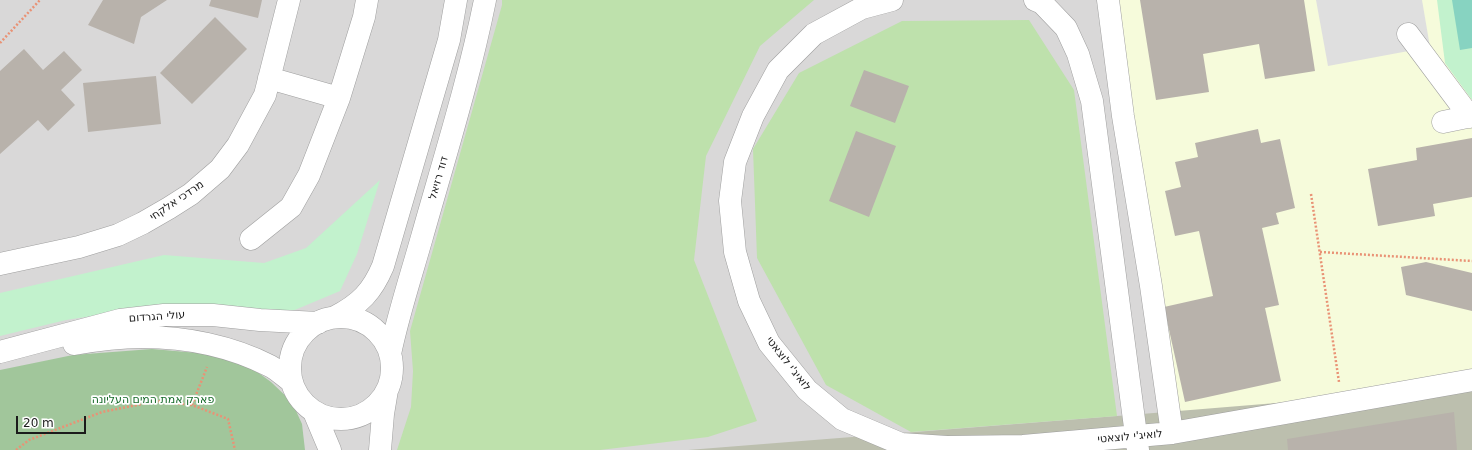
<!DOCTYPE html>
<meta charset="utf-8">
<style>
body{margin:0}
#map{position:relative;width:1472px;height:450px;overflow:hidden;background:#ebeae2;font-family:"DejaVu Sans",sans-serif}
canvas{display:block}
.scale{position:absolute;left:16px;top:416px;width:70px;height:18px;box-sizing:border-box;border:2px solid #1b1b1b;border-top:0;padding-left:5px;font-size:12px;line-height:14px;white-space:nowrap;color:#1b1b1b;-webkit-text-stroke:3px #fff;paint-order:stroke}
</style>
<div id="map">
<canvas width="1472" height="450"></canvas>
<div class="scale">20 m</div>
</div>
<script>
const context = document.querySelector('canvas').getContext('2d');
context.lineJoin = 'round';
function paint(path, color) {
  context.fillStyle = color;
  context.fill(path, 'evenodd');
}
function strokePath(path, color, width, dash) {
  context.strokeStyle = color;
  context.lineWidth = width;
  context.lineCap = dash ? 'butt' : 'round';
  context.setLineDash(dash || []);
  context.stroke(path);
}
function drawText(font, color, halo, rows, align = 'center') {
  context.font = font + ' "DejaVu Sans","Noto Sans Hebrew",sans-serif';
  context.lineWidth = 3.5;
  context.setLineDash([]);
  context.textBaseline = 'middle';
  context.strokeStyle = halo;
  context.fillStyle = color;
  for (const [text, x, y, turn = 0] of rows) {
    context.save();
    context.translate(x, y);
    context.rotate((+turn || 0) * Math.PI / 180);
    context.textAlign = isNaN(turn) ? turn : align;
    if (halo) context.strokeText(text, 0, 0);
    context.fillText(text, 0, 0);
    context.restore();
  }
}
const residential = new Path2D(`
 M0 0H1472V450H0Z`);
const education = new Path2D(`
 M1099 0H1472V372L1164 425Z`);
const construction = new Path2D(`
 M1472 387V450H688L1117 416Z`);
const grass = new Path2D(`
 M502 0H814L760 46 706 156 694 260 757 421 708 437 600 450H397L411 407 413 371 410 331 502 5Z
 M1029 20 1074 90 1117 416 911 432 826 385 757 258 753 149 799 73 902 21Z`);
const forest = new Path2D(`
 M152 349 221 355 252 368 271 382 292 402 302 424 305 450H0V370L73 355Z`);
const park = new Path2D(`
 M1437 0H1472V100L1445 63Z
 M380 180 357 254 340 291 290 312 131 310 66 320 0 336V293L164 255 264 263 306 248Z`);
const pitch = new Path2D(`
 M1452 0H1472V48L1460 50Z`);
const parking = new Path2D(`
 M1316 0H1422L1430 47 1328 66Z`);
const building = new Path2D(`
 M103 0H167L141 17 134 44 88 25Z
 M211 0H262L258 18 209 6Z
 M1140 0H1304L1315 71 1265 79 1259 44 1203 54 1209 92 1156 100Z
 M215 17 247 49 192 104 160 73Z
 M24 49 43 70 64 51 82 70 61 90 75 105 48 131 38 120 0 154V71Z
 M864 70 909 86 895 123 850 106Z
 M156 76 161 124 88 132 83 83Z
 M1258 129 1261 143 1280 139 1295 208 1276 213 1279 224 1262 228 1279 305 1265 308 1281 381 1185 402 1164 307 1213 296 1199 231 1175 236 1165 191 1181 187 1175 162 1198 157 1195 143Z
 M856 131 896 146 869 217 829 201Z
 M1472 138V197L1433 204 1435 216 1378 226 1368 169 1417 160 1416 148Z
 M1426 262 1472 273V311L1406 295 1401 267Z
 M1454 412 1457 450H1288L1287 439Z`);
const path = new Path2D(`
 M0 43 40 0
 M1311 194 1339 382
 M1320 252 1472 261
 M192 405 207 367
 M16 450 29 440 102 412 157 401 192 405 228 419 235 450`);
const minor = new Path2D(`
 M892 0 862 8 814 34 778 70 753 116 735 162 730 201 735 252 749 301 769 343 807 390 842 419 901 444 947 447 1023 446 1172 433 1472 380
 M1035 0 1042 3 1066 28 1078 54 1092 101 1138 450
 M1108 0 1123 116 1151 286 1172 433
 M1408 34 1470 117
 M269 78 339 98
 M1443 122 1472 116
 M251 239 291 207 309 175 339 98 364 17 367 0
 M0 264 79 247 118 235 143 223 169 208 191 194 220 169 238 145 265 95 289 0
 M335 317C360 304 372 292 383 266L449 40 456 0
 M290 368a51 51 0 1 1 102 0a51 51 0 1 1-102 0Z
 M74 344C96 340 119 337 142 337 185 337 231 346 270 366 278 370 285 377 292 382
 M0 352 120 320 164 315H213L260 320 318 323
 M390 354C398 315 411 276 422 237 444 159 469 80 485 0
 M314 412 330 450
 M380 450 383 414 387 390`);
const streetNames = [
 ["דוד רזיאל",439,178,-74],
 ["מרדכי אלקחי",177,201,-34],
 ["עולי הגרדום",157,317,-4],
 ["לואיג'י לוצאטי",788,364,52],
 ["לואיג'י לוצאטי",1130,437,-5]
];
const parkNames = [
 ["פארק אמת המים העליונה",153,400]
];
paint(residential, '#d9d8d8');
paint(education, '#f6fbdb');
paint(construction, '#bcbfae');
paint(grass, '#bee1ac');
paint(forest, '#a1c69b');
paint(park, '#c2f2cd');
paint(pitch, '#87d3c1');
paint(parking, '#dfdfdf');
paint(building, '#b8b2ab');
strokePath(minor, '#9f9f9f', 23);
strokePath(path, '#e99275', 2.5, [2, 2]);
strokePath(minor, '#fff', 22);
drawText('11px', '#1b1b1b', '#fff', streetNames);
drawText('11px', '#176b2a', '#fff', parkNames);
</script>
